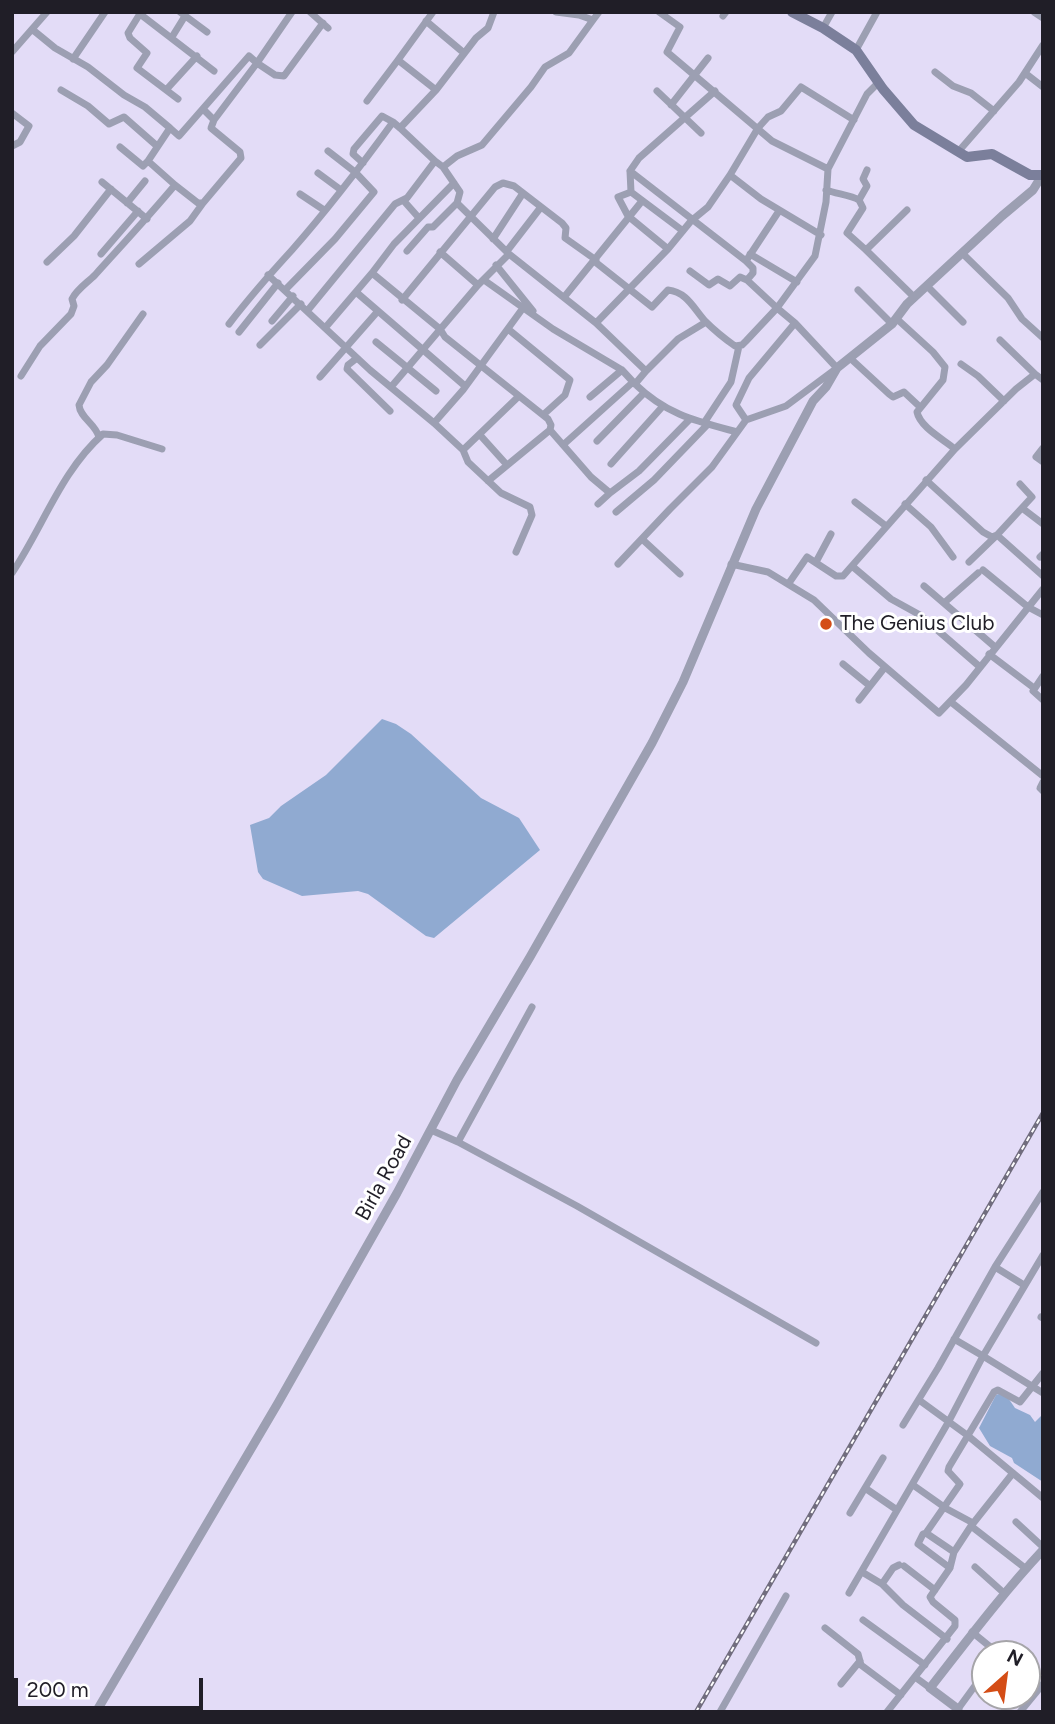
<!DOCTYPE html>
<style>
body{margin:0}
#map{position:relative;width:1055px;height:1724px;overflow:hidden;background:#e3dcf7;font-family:Figtree,sans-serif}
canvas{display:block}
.frame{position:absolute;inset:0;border:14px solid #201e27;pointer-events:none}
.north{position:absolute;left:971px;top:1640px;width:70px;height:70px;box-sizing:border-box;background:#fff;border:2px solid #a6a5a9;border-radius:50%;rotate:28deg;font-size:19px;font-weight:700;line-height:28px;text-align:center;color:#201e27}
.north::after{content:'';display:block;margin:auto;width:24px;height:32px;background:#d44d16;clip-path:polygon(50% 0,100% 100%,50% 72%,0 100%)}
.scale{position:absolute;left:14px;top:1678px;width:189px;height:32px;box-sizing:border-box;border:4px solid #201e27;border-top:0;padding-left:9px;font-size:21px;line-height:24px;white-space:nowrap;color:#201e27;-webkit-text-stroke:5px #fff;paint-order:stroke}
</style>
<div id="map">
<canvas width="1055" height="1724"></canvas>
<div class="frame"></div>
<div class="north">N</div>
<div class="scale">200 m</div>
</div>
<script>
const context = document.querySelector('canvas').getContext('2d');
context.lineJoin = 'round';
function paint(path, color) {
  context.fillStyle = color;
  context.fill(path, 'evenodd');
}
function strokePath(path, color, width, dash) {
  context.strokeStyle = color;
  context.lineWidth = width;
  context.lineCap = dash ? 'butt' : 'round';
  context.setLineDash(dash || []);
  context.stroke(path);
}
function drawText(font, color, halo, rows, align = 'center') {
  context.font = font + ' Figtree,sans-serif';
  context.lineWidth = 6;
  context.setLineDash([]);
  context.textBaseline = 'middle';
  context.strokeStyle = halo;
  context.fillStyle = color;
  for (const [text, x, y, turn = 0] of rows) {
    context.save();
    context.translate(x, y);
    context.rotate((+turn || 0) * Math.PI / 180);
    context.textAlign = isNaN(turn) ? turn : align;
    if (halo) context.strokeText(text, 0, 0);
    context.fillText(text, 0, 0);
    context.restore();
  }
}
const water = new Path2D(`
 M382 719 396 724 411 734 481 798 519 818 540 850 434 938 426 936 368 894 358 891 302 896 263 879 258 872 250 825 269 818 281 806 326 775Z
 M1004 1392 1015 1408 1030 1415 1035 1422 1043 1414V1482L1014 1463 1012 1458 990 1446 979 1428 996 1395Z`);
const minor = new Path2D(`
 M141 12 128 33 130 38 147 53 137 68 178 99
 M180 12 207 32
 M310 12 328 28
 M433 12 398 60 436 90
 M556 12 579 15 593 20 599 12
 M659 12 680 27 667 52 772 141 828 169
 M1034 12 1043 18
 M140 14 214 71
 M723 16 726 12
 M426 21 464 53
 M823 28 832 12
 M33 30 55 48 88 67 124 95 145 107 170 128
 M172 37 185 16
 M856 50 877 12
 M12 52 47 12
 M73 59 105 12
 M935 72 953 86 971 93 994 111
 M1025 73 1043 87
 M61 90 88 106 109 124 124 117 157 146
 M166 90 197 56
 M657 91 701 133
 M367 101 398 60
 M671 105 708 58
 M12 113 29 126 20 142 12 146
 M214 120 257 63 275 75 284 76 323 23
 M400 128 435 161
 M120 147 143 166 148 161
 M958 152 1019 82 1043 45
 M363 163 353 154 354 149 382 116 393 122
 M443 167 457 156 482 145 531 87 545 67 569 53 593 20
 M318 173 341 190
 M730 175 758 128 768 117 781 111 801 87 854 120
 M102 182 147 219
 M454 183 394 244 372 273 440 329 445 337 548 419 551 425 550 430 591 477 610 493 639 471 690 419
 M175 185 198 203H203L241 158 240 152 211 128 214 120 203 109
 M826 190C837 194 851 195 859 200L863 208 847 233 866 250
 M631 192 618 197 628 216 668 249
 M300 194 324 210
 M403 200 419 218
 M859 200 867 186 863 179 867 170
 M127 203 145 181
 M907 210 866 250 914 297
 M683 231 631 192 630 171 639 158 715 91
 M493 239 523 193
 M407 251 428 227H433L457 203
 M507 251 541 207
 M440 252 478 285
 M962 253 1008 298 1022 319 1043 338
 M101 254 138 211
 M750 254 797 282
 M594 261 652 307 668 290C687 292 694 309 705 321 714 330 725 339 735 346L742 345 746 341 777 308 747 280 753 273V268L746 261 630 171
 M746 261 779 211
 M47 262 74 236 111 189
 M139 264 190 221 203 203
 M496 265 533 311
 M690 271 709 285 718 279 730 286 740 277 747 280
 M268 275 370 370 434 423 463 450 468 462 501 493 530 507 532 515 516 552
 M484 280 553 329 622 370 635 384
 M927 286 963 322
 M286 289 335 239 374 192 355 172 328 151
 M858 290 892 324
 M356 292 465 386
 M565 296 642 201
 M402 300 495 187 503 183 514 186 562 223 566 228 565 238 596 260
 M308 310 395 204 407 198 435 161 443 167 460 192 457 203 509 254 596 323 646 371 635 384C667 415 696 421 737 432
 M897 319 933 352 945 367 943 380 917 412C920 427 943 439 955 449
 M272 321 293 296
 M596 323 668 249 691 221 708 207 730 175 761 199 821 235
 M229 324C249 298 270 274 292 250 328 209 361 166 393 122L400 128 436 90 476 38 488 28 494 12
 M325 328 372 273
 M508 329 570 380 565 395 543 415
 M239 332 278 283
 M1000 340 1035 374
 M376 342 436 391
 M260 345 301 304
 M357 358 348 365 347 369 390 411
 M850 358 889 394 893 397 904 392 920 407
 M961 364 978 376 1004 401
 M646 371 678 339 706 322
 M21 376 40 346 71 314 74 306 72 299C77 289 87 283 95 275 122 245 149 216 175 185L148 161 170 128 179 136 249 56 257 63 292 12
 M320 377 378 311
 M391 387 478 285 509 254
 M590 397 622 370
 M746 420 736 405 749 378 795 323 777 308 815 256 826 202 828 169 867 94 878 83
 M434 423 463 390 523 308
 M704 423 731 382 739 346
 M480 435 507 465
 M99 437C95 423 80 418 79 405L91 382 107 365 143 314
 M597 441 644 393
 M563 445 633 382
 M1043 448 1036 457 1043 462
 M463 450 519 396
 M611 464 663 406
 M926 480 983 532 992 537 997 535 1032 497 1020 484
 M488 481 550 430
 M855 502 886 526
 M598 504 610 493
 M905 504 931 527 953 557
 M1022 508 1043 524
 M616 512 654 480 708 424
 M642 539 680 574
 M1040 557 1043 554
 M816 562 831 534
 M969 562 997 535 1043 576
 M618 564 670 509 712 467 746 420 786 406 837 368 795 323
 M731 564 768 572 814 600 869 653 939 713 966 685 1043 589
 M852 566 891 599 920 615 980 667
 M983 570 1028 607 1043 615
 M12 573C43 527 61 471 103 434L117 435 162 449
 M789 583 807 557 836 576H843L955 449 1016 389 1035 374 1043 380
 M924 586 995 647
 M944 603 978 573
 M989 654 1034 688
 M843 664 870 686
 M1043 676 1033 691 1043 700
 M859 700 885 667
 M951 702 1043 776
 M1043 782 1040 788 1043 791
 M431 1130 458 1142 577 1206 816 1343
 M458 1142 532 1007
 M995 1267 1024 1285
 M1041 1317 1043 1318
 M954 1339 983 1356 1043 1255
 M919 1400 967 1435 1043 1498
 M903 1425 938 1368 995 1267 1043 1192
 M1013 1473 971 1526 1025 1568
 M913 1485 947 1509 973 1523
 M865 1488 897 1510
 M850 1513 883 1458
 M1016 1522 1043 1547
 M926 1533 923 1534 918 1544 950 1568
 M954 1552 926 1533 960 1484 948 1471 949 1467 994 1392 998 1390 1020 1402 1043 1373
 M904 1566 935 1590
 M975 1567 1005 1594
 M862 1572 882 1584 903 1605 947 1639
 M882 1584 893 1568 899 1565
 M849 1593 949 1421 983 1356 1043 1393
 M863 1620 925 1665
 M825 1628 858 1654 861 1665 901 1695
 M972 1632 999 1654
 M915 1677 930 1688
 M1027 1677 1040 1687
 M841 1684 860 1661
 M958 1709 985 1672
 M720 1712 786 1596
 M887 1712 955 1626V1620L933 1602 930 1597 950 1568 954 1552 971 1526
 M1020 1712 1043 1684`);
const tertiary = new Path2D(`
 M96 1712 278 1403 397 1193 457 1080 530 957 652 743 683 682 756 509 813 401 826 387 837 368 892 324 907 304 1002 216 1033 190 1041 177
 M958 1712V1709L930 1688C966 1642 1002 1594 1043 1550`);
const secondary = new Path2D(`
 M792 12 823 28 856 50 883 89 914 125 967 157 992 154 1030 175H1043`);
const rail = new Path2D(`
 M696 1712 1043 1113`);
const markers = [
 [826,624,7,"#d44d16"]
];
const poiNames = [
 ["The Genius Club",840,624]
];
const streetNames = [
 ["Birla Road",384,1178,-61]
];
paint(water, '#90aad1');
strokePath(minor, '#9c9fb2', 7);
strokePath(tertiary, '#9c9fb2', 9);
strokePath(secondary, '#7b7f9b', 10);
strokePath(rail, '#716d7e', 4.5);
strokePath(rail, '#fff', 2, [5]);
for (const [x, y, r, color] of markers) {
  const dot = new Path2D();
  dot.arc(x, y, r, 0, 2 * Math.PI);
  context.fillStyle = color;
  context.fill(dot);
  strokePath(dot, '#fff', 2.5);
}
drawText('21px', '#201e27', '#fff', poiNames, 'left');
drawText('21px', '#201e27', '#fff', streetNames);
</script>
